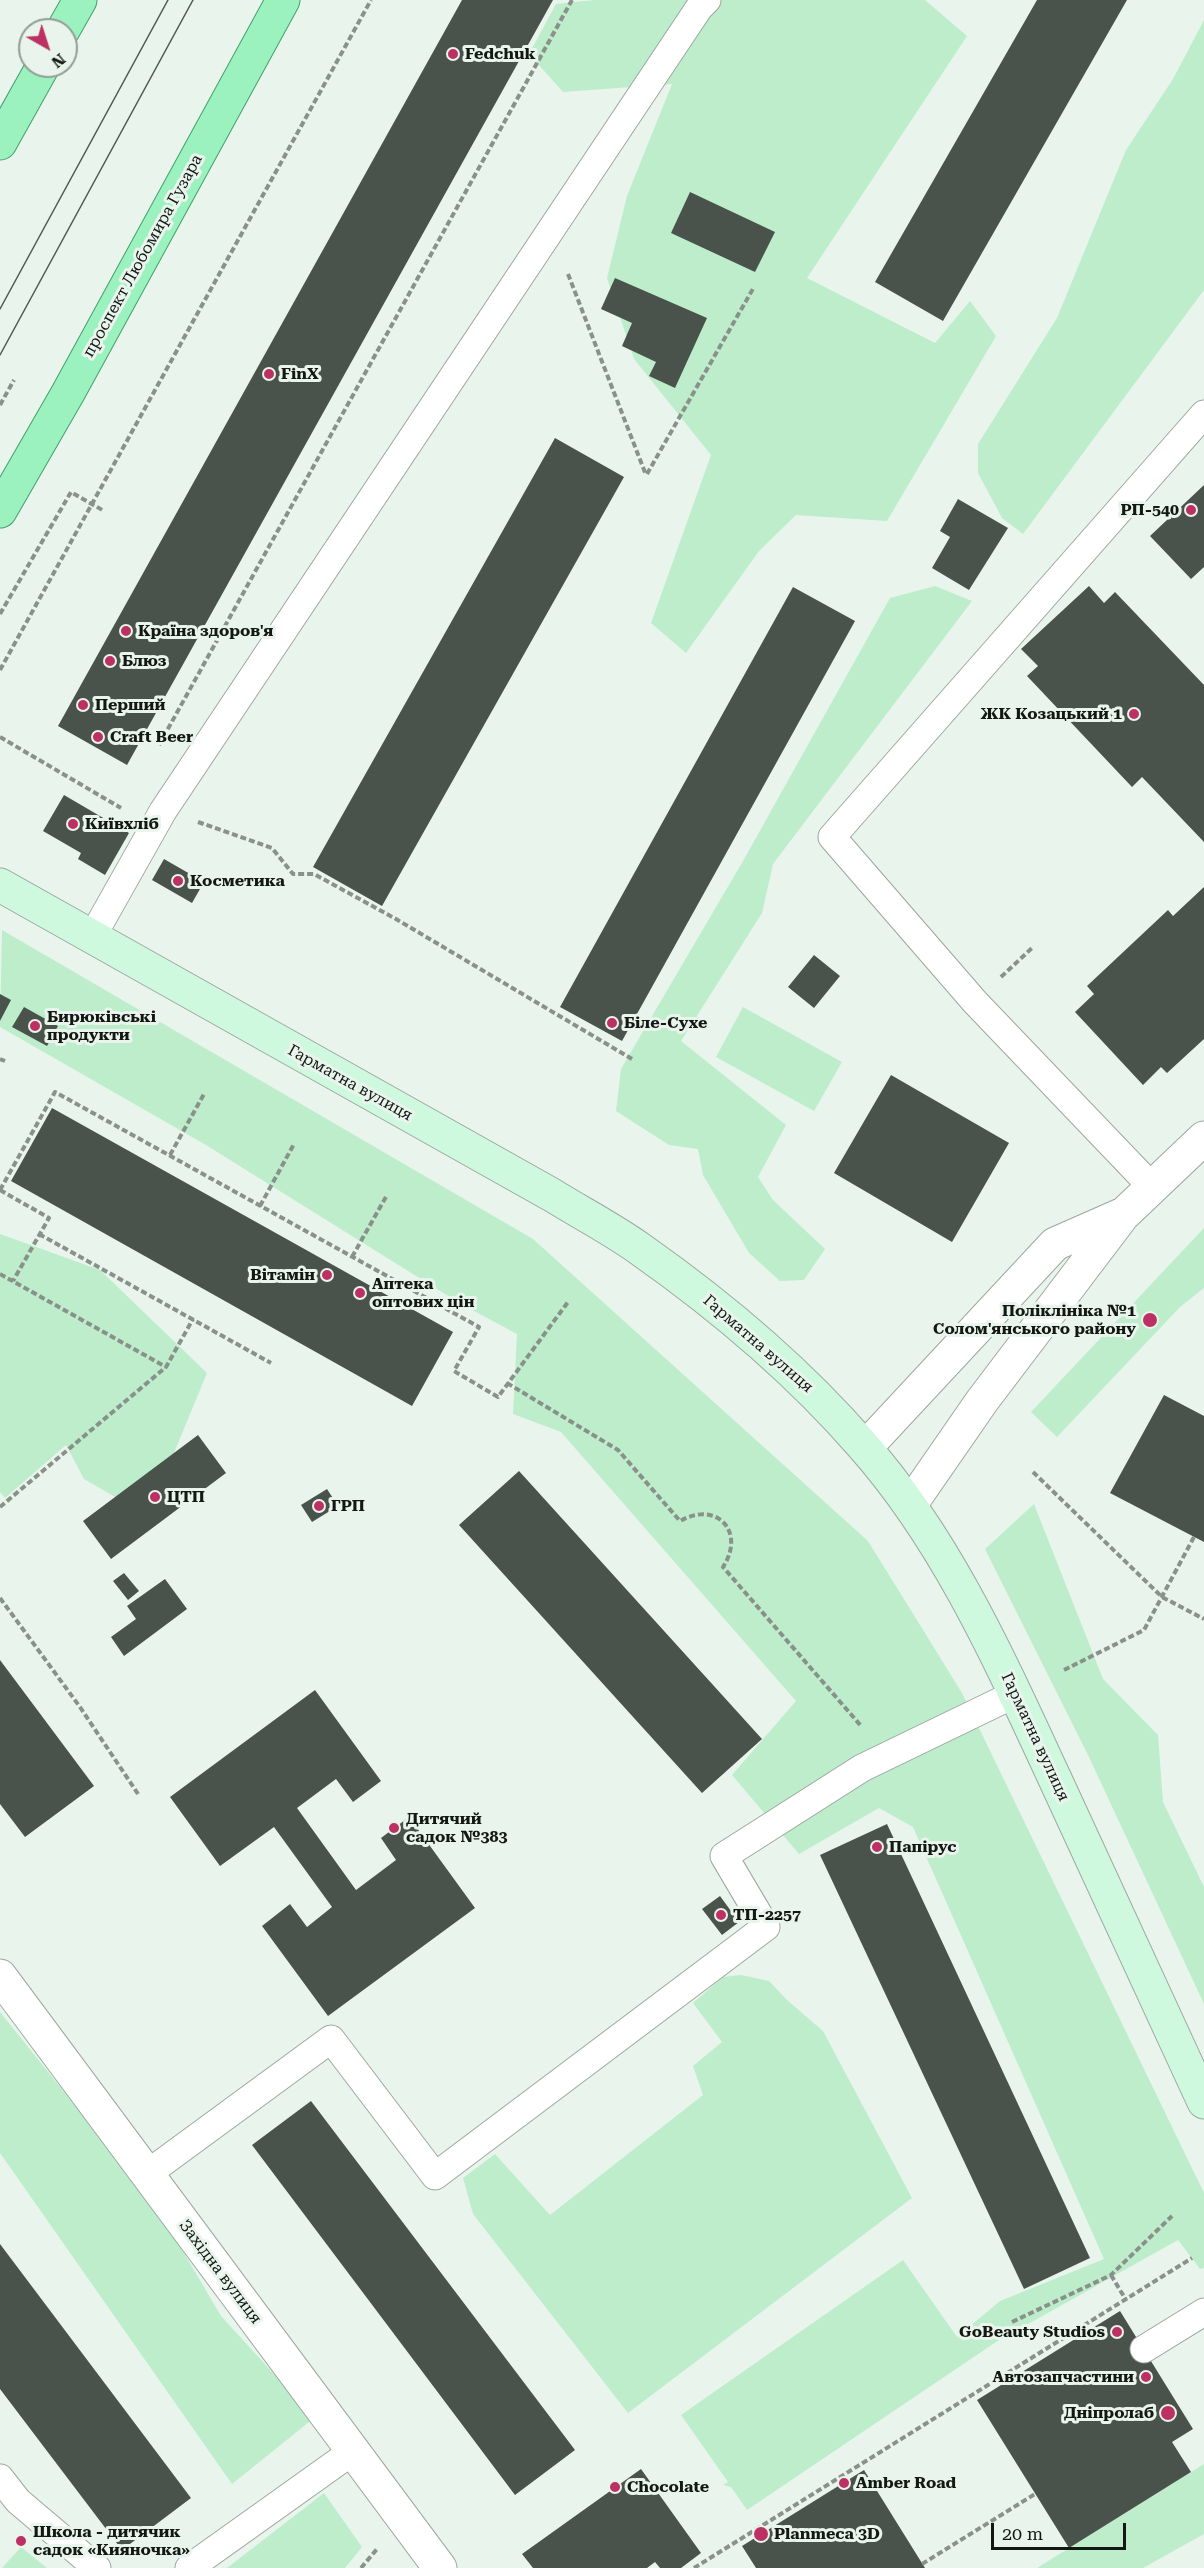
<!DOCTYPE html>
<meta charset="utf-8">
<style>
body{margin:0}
#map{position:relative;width:1204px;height:2568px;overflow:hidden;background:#e9f5ec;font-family:"Roboto Serif",serif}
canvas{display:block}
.north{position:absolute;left:18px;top:18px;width:60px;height:60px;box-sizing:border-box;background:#e9f5ec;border:2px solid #939d96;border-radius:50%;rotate:141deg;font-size:16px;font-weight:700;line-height:24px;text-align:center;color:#131814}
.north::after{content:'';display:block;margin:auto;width:21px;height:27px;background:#bd3063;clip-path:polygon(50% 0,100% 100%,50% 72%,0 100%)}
.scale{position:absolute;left:991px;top:2523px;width:135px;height:27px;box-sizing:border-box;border:3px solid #131814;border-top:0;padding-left:8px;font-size:18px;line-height:21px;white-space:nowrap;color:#131814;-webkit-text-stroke:4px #e9f5ec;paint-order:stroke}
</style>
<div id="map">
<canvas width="1204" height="2568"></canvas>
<div class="north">N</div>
<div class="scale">20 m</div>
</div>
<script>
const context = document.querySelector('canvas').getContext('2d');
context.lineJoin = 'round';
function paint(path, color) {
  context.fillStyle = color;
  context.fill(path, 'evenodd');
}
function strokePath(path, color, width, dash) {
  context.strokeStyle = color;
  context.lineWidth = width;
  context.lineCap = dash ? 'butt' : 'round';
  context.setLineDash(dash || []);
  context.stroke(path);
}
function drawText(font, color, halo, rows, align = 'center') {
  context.font = font + ' "Roboto Serif",serif';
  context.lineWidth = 6;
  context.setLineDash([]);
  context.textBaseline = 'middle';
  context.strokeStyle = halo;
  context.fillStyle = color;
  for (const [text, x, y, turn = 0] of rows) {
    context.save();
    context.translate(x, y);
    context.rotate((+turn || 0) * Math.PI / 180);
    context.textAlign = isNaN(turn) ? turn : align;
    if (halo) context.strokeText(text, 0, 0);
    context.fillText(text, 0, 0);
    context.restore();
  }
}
const green = new Path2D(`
 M594 0H925L967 36 807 278 935 343 970 301 996 336 887 521 796 515 759 551 686 653 651 623 711 455 634 359 607 278 627 196 672 84 563 92 529 54 556 4Z
 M1204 20V290L1023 534 1002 518 978 473V444L1057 318 1126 150 1173 79Z
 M935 586 972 601 773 864 762 913 681 1041 786 1125 758 1177 773 1200 825 1249 804 1280 780 1281 749 1253 703 1175 698 1149 669 1145 616 1111 621 1069 743 861 890 598Z
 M2 930 533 1239 868 1541 962 1693 1204 2193V2268L1200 2269 1178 2240 996 2342 747 2510 731 2487 723 2485 728 2482 681 2415 903 2260 957 2337 1000 2301 1104 2259 913 1827 879 1808 799 1854 732 1775 796 1701 561 1432 513 1414 517 1334 461 1304 206 1145 0 1027Z
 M743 1007 842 1062 814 1111 716 1057Z
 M1204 1228V1288L1180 1307 1057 1437 1031 1412Z
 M0 1234 100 1270 207 1373 148 1516 84 1479 66 1445 5 1498 0 1492Z
 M1034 1504 1103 1679 1158 1735 1163 1802 1204 1887V2004L1088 1755 985 1549Z
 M741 1975 769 1981 787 2000 823 2031 912 2198 628 2413 473 2214 463 2178 495 2154 550 2215 703 2095 693 2066 722 2042 693 2003 723 1977Z
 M0 2012 158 2209 221 2316 314 2418 232 2484 0 2153Z
 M1204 2464V2534L1143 2568H1037Z
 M324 2493 362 2547 345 2568H227Z
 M21 2547 47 2568H2Z`);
const building = new Path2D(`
 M462 0H553L127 765 58 726Z
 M1037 0H1127L943 321 875 282Z
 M690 192 775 232 755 272 671 233Z
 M615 278 707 318 675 388 649 376 656 362 622 346 632 323 601 309Z
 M555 438 624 477 382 906 313 867Z
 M1204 485V567L1191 579 1150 536Z
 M958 499 1008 528 969 590 932 568 950 537 940 531Z
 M1089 586 1104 603 1115 592 1204 685V842L1142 777 1132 787 1027 676 1038 666 1021 649Z
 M793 587 855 621 622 1041 560 1007Z
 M64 795 129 833 105 875 78 859 81 853 43 831Z
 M164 859 204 882 192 903 152 880Z
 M1204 887V1039L1167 1073 1161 1067 1143 1085 1075 1012 1094 994 1087 986 1168 910 1173 916Z
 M814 955 840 976 814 1008 788 987Z
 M0 994 11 1000 0 1021Z
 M24 1007 58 1026 47 1046 12 1027Z
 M891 1075 1009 1143 952 1242 834 1173Z
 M52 1108 453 1332 412 1406 11 1181Z
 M1164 1395 1204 1416V1542L1110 1493Z
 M198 1435 226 1473 111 1559 83 1521Z
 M519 1471 762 1739 702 1793 459 1525Z
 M327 1489 338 1506 312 1522 301 1505Z
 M124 1573 139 1591 128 1600 113 1581Z
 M165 1579 187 1609 124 1656 111 1637 136 1619 127 1606Z
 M0 1660 94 1786 25 1837 0 1804Z
 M315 1690 381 1781 353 1802 336 1779 297 1808 356 1890 396 1860 381 1838 409 1817 475 1908 328 2016 262 1926 290 1904 307 1927 332 1907 274 1827 220 1866 170 1797Z
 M887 1824 1090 2258 1024 2289 820 1855Z
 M720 1896 739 1922 722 1935 702 1909Z
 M311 2101 575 2450 515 2495 252 2145Z
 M0 2244 191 2498 122 2550 0 2389Z
 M1120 2311 1193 2429 1172 2442 1191 2472 1069 2548 977 2400Z
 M641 2469 701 2553 681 2568H660L655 2562 647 2568H533L522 2554Z
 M864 2470 925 2568H756L742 2546Z`);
const path = new Path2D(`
 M568 274 646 475
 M0 405 14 380
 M647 474 754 287
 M0 614 71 492 104 511
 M0 670 371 0
 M0 737 121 808
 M159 745 572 0
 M198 822 272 848 293 874H314L396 919 632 1059
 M1001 977 1032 948
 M0 1059 5 1061
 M170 1155 204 1094
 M0 1190 55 1092 479 1327 454 1371 498 1397 568 1302
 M0 1190 49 1218 13 1281
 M260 1206 294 1144
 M39 1234 271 1363
 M352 1257 387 1195
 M0 1274 166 1367
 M507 1383 618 1450 680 1521C717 1500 746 1532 723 1567L862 1727
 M1033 1472 1162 1597 1204 1619
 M0 1507 166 1367 193 1319
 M0 1598 80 1707 138 1794
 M1064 1670 1144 1630 1194 1537
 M1111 2275 1126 2300
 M1012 2322 1111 2275 1172 2216
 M922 2564 1035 2494
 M361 2568 377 2549
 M694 2568 1192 2258`);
const lane = new Path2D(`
 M92 937 163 811 699 8 707 0
 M1152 1187 975 1002 832 837 1204 414
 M147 2174 331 2039 435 2176 766 1927 724 1856 862 1768 1015 1694
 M1144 2349 1204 2312
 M0 2478 18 2501 97 2568
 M189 2568 353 2451`);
const street = new Path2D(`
 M865 1448 1055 1244 1121 1215
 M910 1505 982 1401 1123 1215 1204 1138
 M0 1976 440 2568`);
const secondary = new Path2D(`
 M0 885 552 1195C581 1213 612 1229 640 1249 721 1306 798 1371 863 1446 948 1542 1001 1663 1055 1779 1104 1886 1154 1994 1204 2102`);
const primary = new Path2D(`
 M63 30 80 0
 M0 143 43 66
 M0 511 68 393 283 0`);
const tram = new Path2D(`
 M0 309 168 0
 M0 355 193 0`);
const markers = [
 [453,54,6,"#bd3063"],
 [269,374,6,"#bd3063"],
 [1191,510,6,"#bd3063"],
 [126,631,6,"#bd3063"],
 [110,661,6,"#bd3063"],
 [83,705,6,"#bd3063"],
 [1134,714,6,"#bd3063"],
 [98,737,6,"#bd3063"],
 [73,824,6,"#bd3063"],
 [178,881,6,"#bd3063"],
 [612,1023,6,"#bd3063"],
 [35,1026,6,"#bd3063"],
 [327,1275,6,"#bd3063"],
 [360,1293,6,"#bd3063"],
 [1150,1320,8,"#bd3063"],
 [155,1497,6,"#bd3063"],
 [319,1506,6,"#bd3063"],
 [394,1828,6,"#bd3063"],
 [877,1847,6,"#bd3063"],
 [721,1915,6,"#bd3063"],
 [1117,2332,6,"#bd3063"],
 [1146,2377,6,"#bd3063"],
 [1168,2413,8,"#bd3063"],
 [844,2483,6,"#bd3063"],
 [615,2487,6,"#bd3063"],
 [761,2534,8,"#bd3063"],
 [21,2541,6,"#bd3063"]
];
const poiNames = [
 ["Fedchuk",465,54],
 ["FinX",281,374],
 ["РП-540",1179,510,"right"],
 ["Країна здоров'я",138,631],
 ["Блюз",122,661],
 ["Перший",95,705],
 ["ЖК Козацький 1",1122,714,"right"],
 ["Craft Beer",110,737],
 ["Київхліб",85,824],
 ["Косметика",190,881],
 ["Бирюківські",47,1017],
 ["продукти",47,1035],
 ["Біле-Сухе",624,1023],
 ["Вітамін",315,1275,"right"],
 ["Аптека",372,1284],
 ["оптових цін",372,1302],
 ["Поліклініка №1",1136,1311,"right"],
 ["Солом'янського району",1136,1329,"right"],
 ["ЦТП",167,1497],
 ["ГРП",331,1506],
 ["Дитячий",406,1819],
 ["садок №383",406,1837],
 ["Папірус",889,1847],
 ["ТП-2257",733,1915],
 ["GoBeauty Studios",1105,2332,"right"],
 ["Автозапчастини",1134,2377,"right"],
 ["Дніпролаб",1154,2413,"right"],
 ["Amber Road",856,2483],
 ["Chocolate",627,2487],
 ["Школа - дитячик",33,2532],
 ["садок «Кияночка»",33,2550],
 ["Planmeca 3D",774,2534]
];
const streetNames = [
 ["проспект Любомира Гузара",143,256,-61],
 ["Гарматна вулиця",350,1083,29],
 ["Гарматна вулиця",758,1344,41],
 ["Гарматна вулиця",1035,1737,65],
 ["Західна вулиця",220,2272,53]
];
paint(green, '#bdedcb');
paint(building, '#49534b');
strokePath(lane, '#9ca79f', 29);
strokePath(street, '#9ca79f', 35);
strokePath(secondary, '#9ca79f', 35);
strokePath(primary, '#41a067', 35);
strokePath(path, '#88918a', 4, [6, 3]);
strokePath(lane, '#fff', 27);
strokePath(street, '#fff', 33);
strokePath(secondary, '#cef9df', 33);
strokePath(primary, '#9cf2be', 33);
strokePath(tram, '#525954', 1.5);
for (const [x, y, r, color] of markers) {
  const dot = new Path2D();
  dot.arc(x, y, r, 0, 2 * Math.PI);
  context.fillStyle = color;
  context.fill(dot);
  strokePath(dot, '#e9f5ec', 2);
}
drawText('bold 16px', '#131814', '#e9f5ec', poiNames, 'left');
drawText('16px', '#131814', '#e9f5ec', streetNames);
</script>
